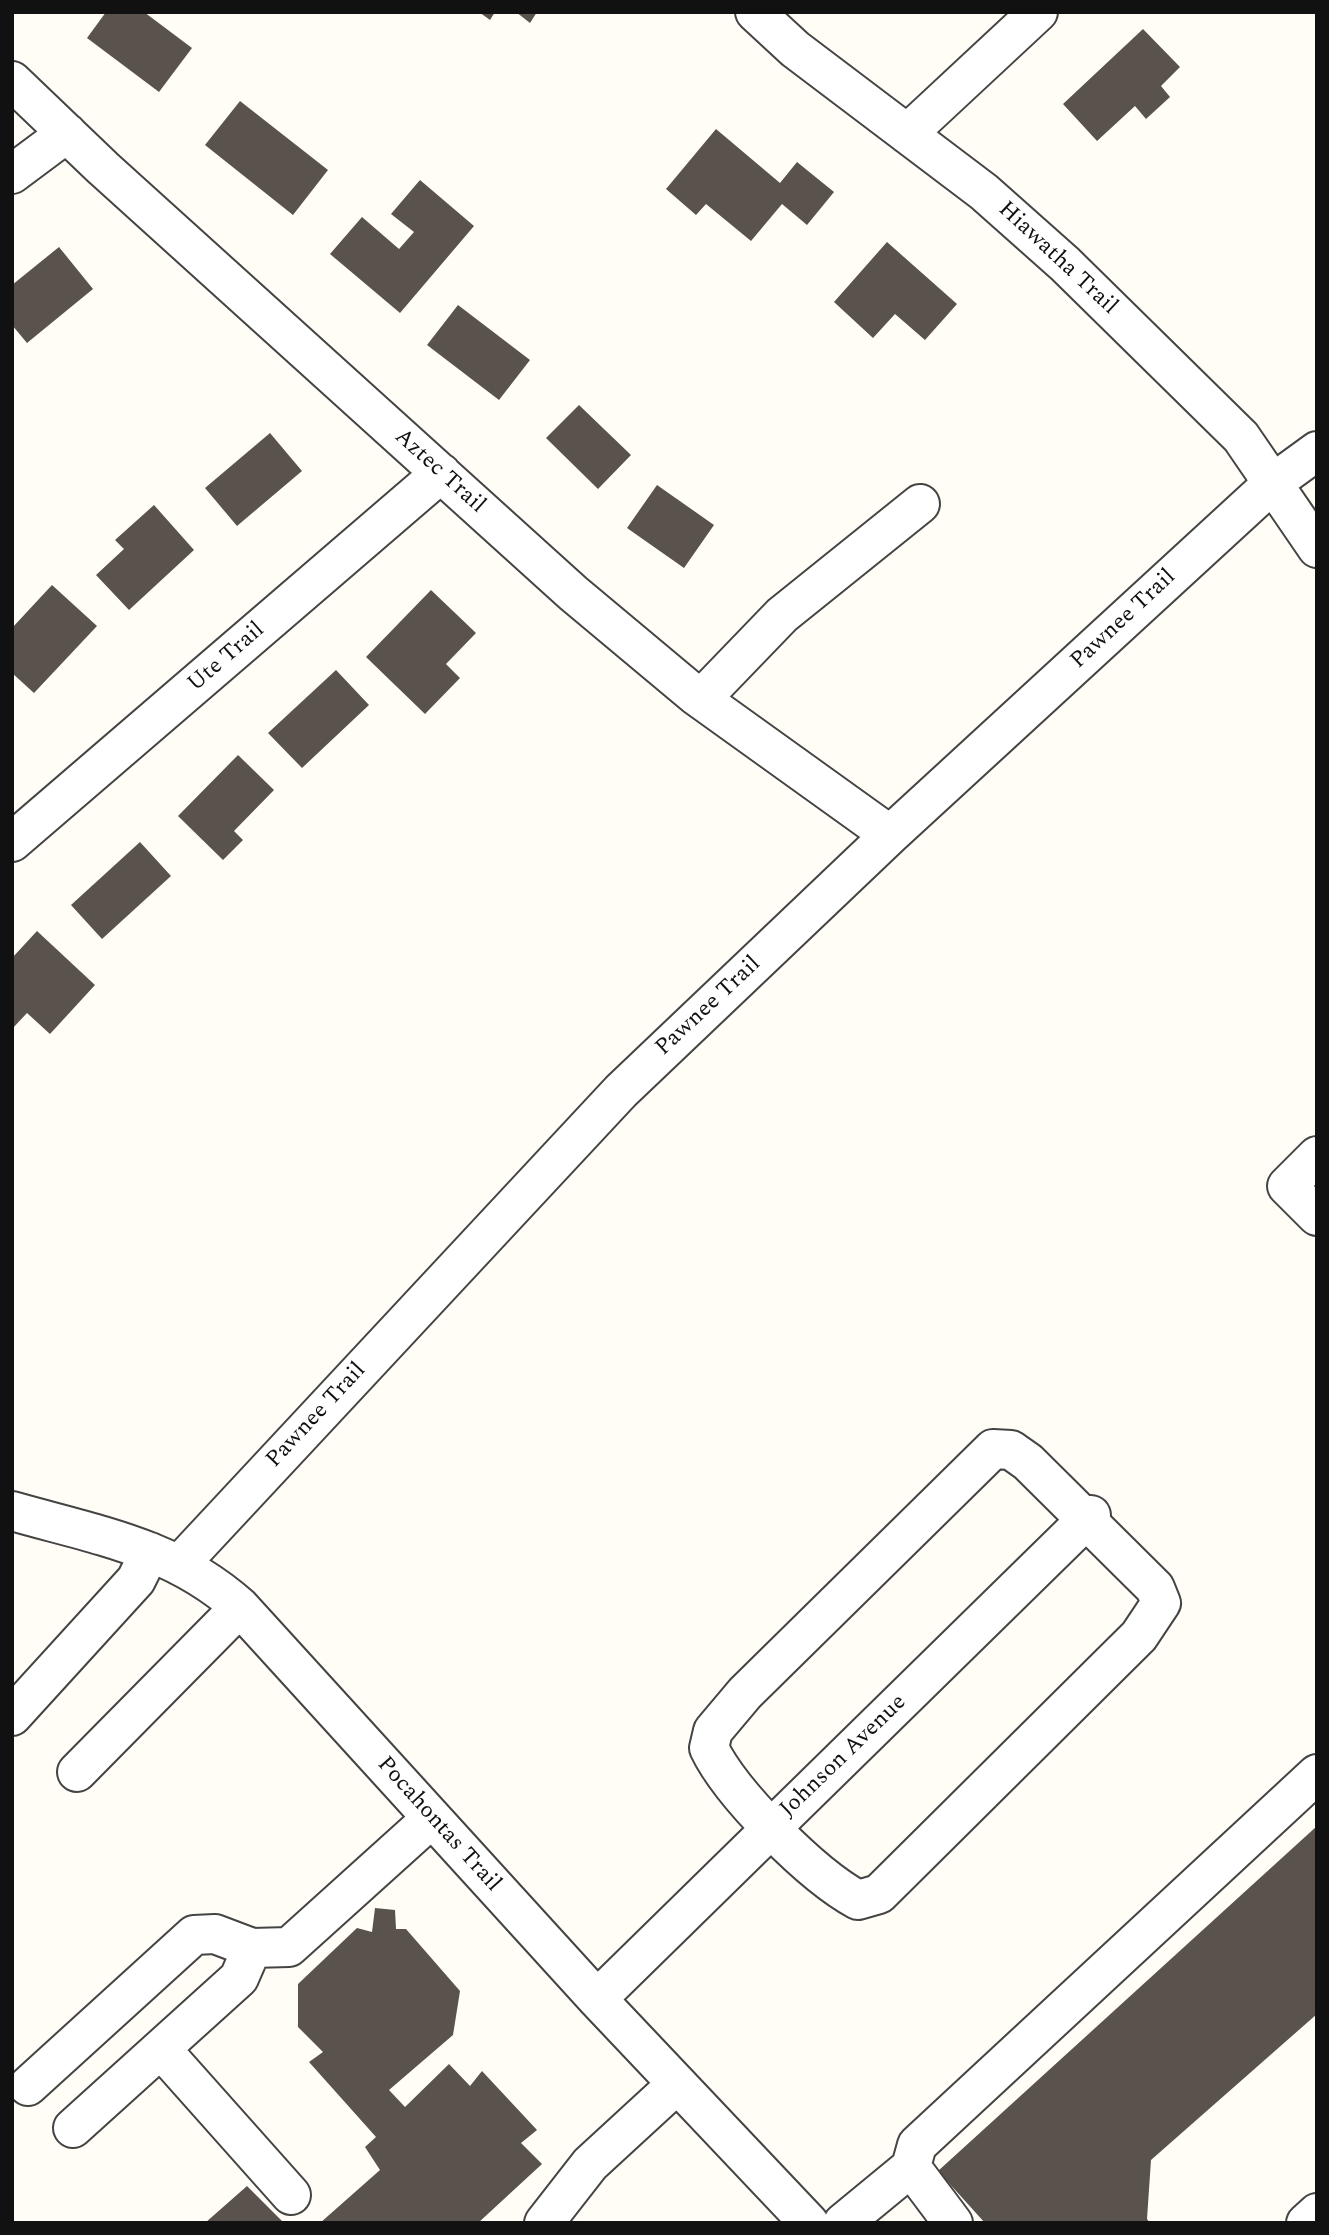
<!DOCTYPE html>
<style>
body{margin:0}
#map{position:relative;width:1329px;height:2235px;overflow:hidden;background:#fffdf5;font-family:Spectral,serif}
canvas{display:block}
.frame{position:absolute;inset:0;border:14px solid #111;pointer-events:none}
</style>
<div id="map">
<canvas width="1329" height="2235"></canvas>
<div class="frame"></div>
</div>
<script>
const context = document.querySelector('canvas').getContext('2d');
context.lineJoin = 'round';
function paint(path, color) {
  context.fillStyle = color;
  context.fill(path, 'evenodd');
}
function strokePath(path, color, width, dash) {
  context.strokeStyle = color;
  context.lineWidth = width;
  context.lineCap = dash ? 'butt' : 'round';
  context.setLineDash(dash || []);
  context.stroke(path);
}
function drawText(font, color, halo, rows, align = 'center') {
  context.font = font + ' Spectral,serif';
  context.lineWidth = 7;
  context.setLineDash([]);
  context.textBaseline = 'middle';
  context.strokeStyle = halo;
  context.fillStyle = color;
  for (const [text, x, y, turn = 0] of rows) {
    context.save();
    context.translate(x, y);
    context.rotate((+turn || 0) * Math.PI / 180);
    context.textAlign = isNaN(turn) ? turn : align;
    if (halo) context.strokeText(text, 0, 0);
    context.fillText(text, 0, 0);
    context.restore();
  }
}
const building = new Path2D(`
 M106 12H144L192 48 159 92 87 38Z
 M479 12H495L490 20Z
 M516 12H537L530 23Z
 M1143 29 1180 67 1161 86 1170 97 1146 119 1135 106 1097 141 1063 104Z
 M240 101 328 170 293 215 205 145Z
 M716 129 780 183 797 162 834 192 807 225 782 204 751 241 706 204 696 215 666 189Z
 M420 180 474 226 400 313 330 254 362 217 399 249 414 232 391 214Z
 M887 242 957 304 925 340 895 314 873 338 834 302Z
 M59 247 93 289 27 343 12 325V285Z
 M458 305 530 360 499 400 427 345Z
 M579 405 631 455 598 489 546 438Z
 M270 433 302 471 237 526 205 488Z
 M657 485 714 525 684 568 627 528Z
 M154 505 194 550 129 610 96 575 124 549 115 540Z
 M52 585 97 626 34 693 12 673V628Z
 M431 590 476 633 446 664 460 678 425 714 366 657Z
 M336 670 369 705 302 768 268 733Z
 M238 755 274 790 234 831 243 840 223 860 178 816Z
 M140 842 171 876 102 939 71 905Z
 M37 931 95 985 50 1034 27 1013 12 1029V958Z
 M1317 1826V2014L1151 2160 1147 2219 1150 2223H985L938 2171Z
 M375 1908 395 1910 396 1929H406L460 1991 453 2035 389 2090 405 2107 449 2064 470 2086 482 2071 537 2130 521 2143 542 2164 478 2223H320L380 2170 365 2147 376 2137 309 2062 323 2052 298 2027V1984L357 1928 372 1932Z
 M247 2186 284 2223H205Z`);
const minor = new Path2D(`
 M755 12 795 49 984 192 1065 264 1241 437 1317 548
 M12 81 103 168 573 593 695 695 890 835
 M907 134 1038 12
 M12 174 67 133
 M701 699 782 615 920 504
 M12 842 441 473
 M1317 1156 1287 1186 1317 1216
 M993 1449 1011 1450 1028 1462 1155 1588 1161 1603 1139 1636 879 1894 858 1900C812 1875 731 1794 709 1748L713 1731 745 1693Z
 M12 1511C96 1535 173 1547 240 1607L597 1999 809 2223
 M180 1564 621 1091 890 835 1273 483 1317 451
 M12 1716 136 1580 150 1552
 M77 1772 240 1607
 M597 1999 1091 1515
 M161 2049 291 2195
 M28 2086 194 1935 215 1934 252 1948 289 1947 432 1818
 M73 2128 239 1978 252 1948
 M544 2223 590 2164 677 2084
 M843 2223 911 2167
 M953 2223 911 2167 917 2145 1317 1774
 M1306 2223 1317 2213`);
const streetNames = [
 ["Hiawatha Trail",1057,259,43],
 ["Aztec Trail",439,472,42],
 ["Pawnee Trail",1124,620,-43],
 ["Ute Trail",227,658,-41],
 ["Pawnee Trail",709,1007,-43],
 ["Pawnee Trail",317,1416,-47],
 ["Johnson Avenue",844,1757,-44],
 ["Pocahontas Trail",438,1825,48]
];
paint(building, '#5a524d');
strokePath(minor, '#444', 42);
strokePath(minor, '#fff', 38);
drawText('23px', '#111', '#fff', streetNames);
</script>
